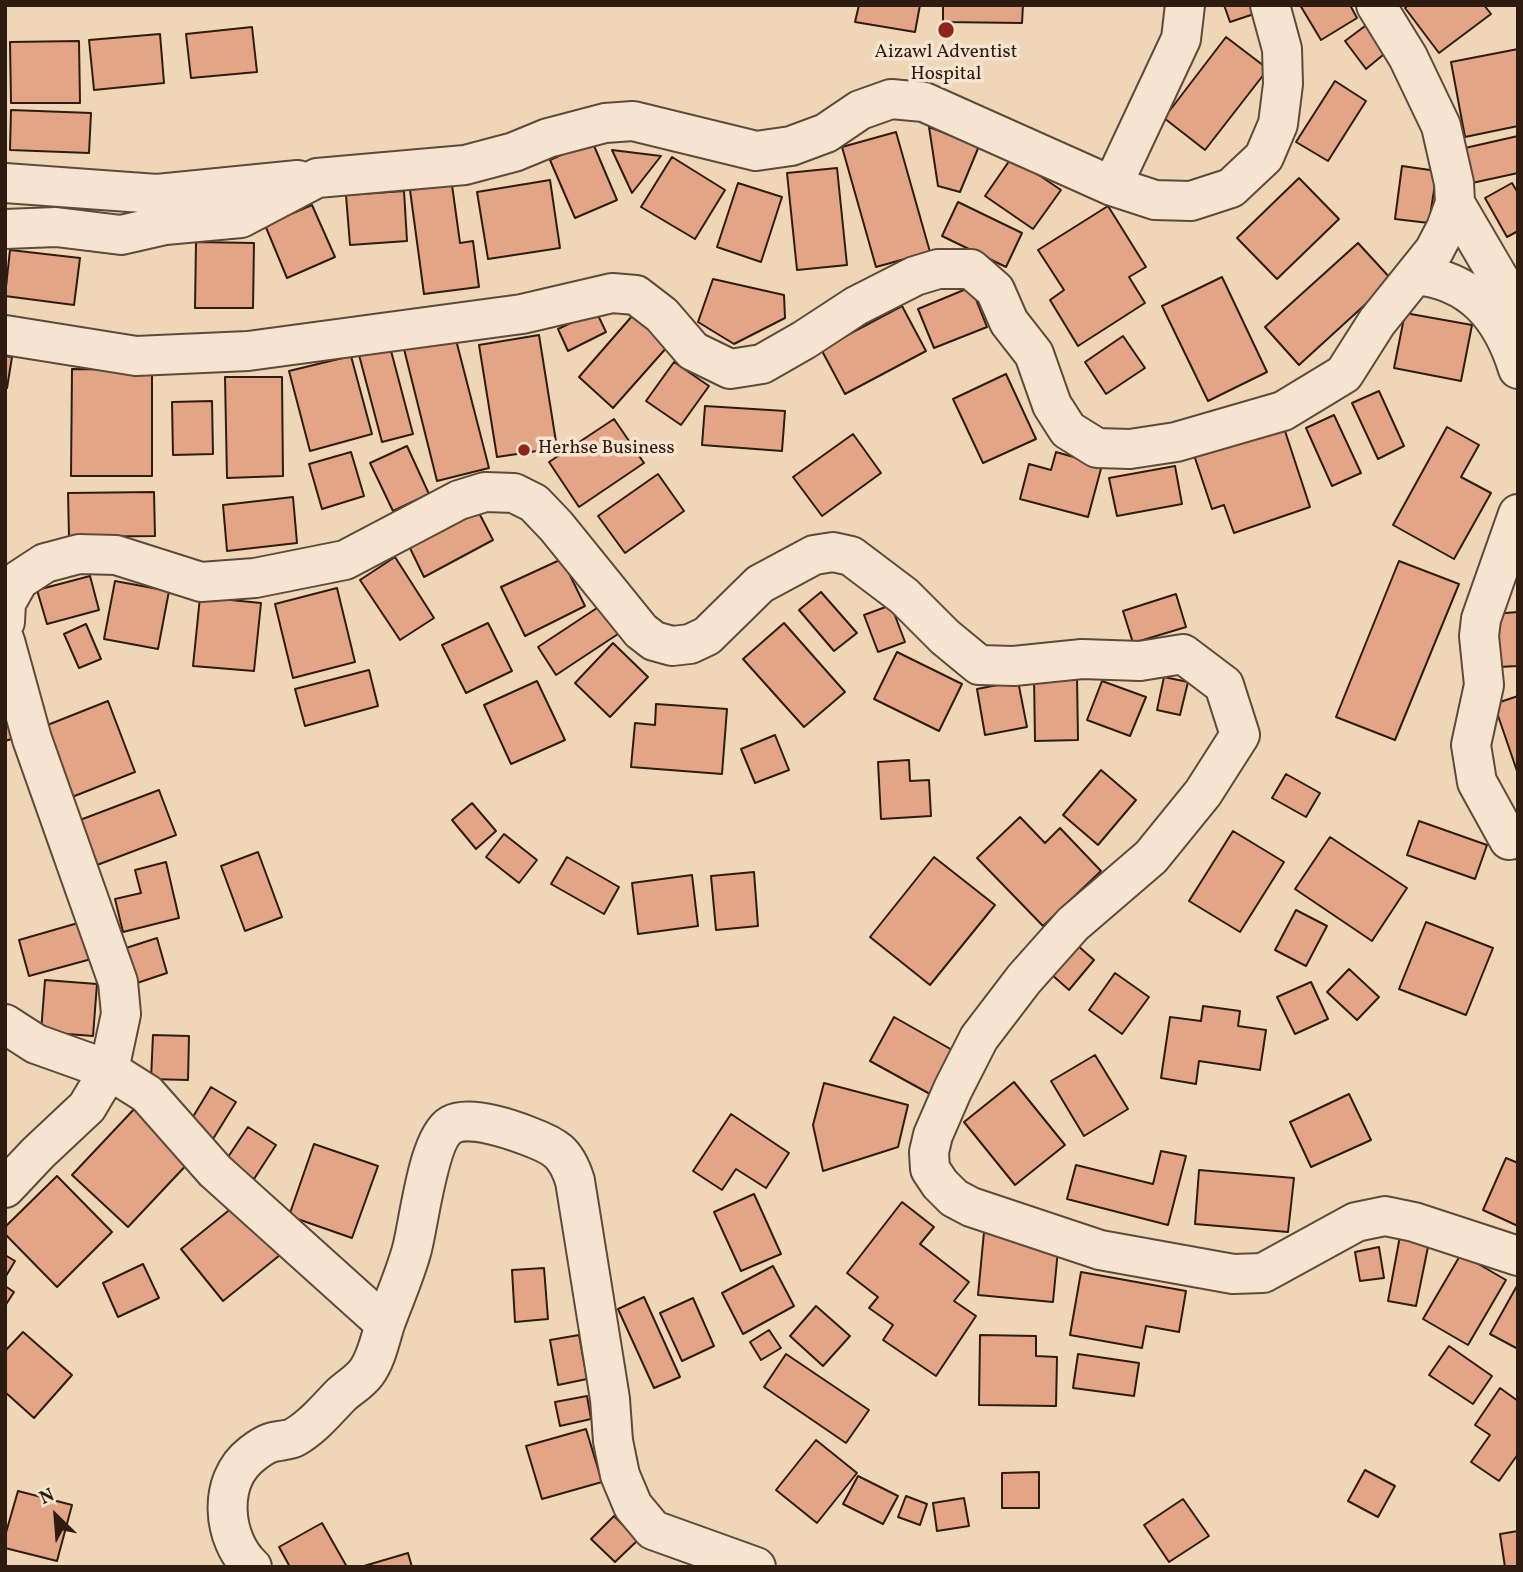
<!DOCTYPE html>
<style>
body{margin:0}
#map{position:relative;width:1523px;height:1572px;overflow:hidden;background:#eed6b7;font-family:Vollkorn,serif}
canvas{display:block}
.frame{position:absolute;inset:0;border:7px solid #2e1c10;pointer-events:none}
.north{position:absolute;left:21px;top:1481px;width:70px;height:70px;-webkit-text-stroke:5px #f4e4d0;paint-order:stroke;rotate:335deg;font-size:19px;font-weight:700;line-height:28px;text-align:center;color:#2e1c10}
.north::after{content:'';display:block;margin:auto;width:24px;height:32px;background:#2e1c10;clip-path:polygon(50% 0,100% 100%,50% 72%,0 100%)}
</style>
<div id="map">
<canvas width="1523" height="1572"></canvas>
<div class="frame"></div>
<div class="north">N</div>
</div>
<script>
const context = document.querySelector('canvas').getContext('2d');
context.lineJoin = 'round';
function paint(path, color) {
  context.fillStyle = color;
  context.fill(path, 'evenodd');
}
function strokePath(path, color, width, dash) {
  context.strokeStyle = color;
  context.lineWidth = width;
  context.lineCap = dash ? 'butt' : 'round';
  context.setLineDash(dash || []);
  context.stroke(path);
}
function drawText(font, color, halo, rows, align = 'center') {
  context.font = font + ' Vollkorn,serif';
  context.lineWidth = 7;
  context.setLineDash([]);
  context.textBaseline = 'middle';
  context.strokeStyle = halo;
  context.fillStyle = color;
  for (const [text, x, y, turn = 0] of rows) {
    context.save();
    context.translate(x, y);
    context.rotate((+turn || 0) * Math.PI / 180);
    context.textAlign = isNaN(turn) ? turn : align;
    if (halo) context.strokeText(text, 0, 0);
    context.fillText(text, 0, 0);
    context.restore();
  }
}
const building = new Path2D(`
 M859 5H920L915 32 855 22Z
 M943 5H1023L1022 23 943 22Z
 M1224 5H1251L1254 14 1230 22Z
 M1300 5H1350L1357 18 1321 40Z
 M1408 5H1484L1491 14 1439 53 1405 8Z
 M1369 23 1389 50 1366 69 1345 41Z
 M252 27 257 72 191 78 186 34Z
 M160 34 164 83 94 90 89 40Z
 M1226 37 1268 69 1205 150 1164 118Z
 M79 41 80 103H11L10 42Z
 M1518 49V126L1465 137 1451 62Z
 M1335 81 1366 101 1328 161 1296 142Z
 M11 110 91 113 89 153 10 150Z
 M929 127 979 146 960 192 938 186Z
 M896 132 930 252 876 267 842 147Z
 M1518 136V173L1472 183 1465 148Z
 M592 141 617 200 575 218 550 160Z
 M612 150 661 156 632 193Z
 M672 157 725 190 695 239 641 207Z
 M1012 157 1061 190 1033 229 985 196Z
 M1402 166 1437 171 1429 223 1395 219Z
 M837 168 847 265 797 270 787 173Z
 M1299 178 1339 219 1277 279 1237 238Z
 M550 180 560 248 488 259 477 192Z
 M738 183 782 197 761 262 717 247Z
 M1512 183 1518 193V231L1507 237 1485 198Z
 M452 185 460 243 473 241 479 287 424 294 410 190Z
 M404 191 407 241 350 245 346 195Z
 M958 202 1022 233 1006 267 942 236Z
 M312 205 335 257 287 278 265 225Z
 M1108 206 1146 267 1129 277 1145 303 1078 346 1050 300 1064 290 1038 250Z
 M196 242 254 243 253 308H195Z
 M1358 243 1392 280 1299 365 1265 327Z
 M10 250 80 258 74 305 5 296Z
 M1222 277 1267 372 1208 401 1162 306Z
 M713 279 784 295 785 318 734 344 698 322Z
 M971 287 987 327 934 348 918 309Z
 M902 306 926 351 845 394 821 349Z
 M596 311 606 332 568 351 558 329Z
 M1405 313 1472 325 1461 381 1394 368Z
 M633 315 668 346 613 408 579 377Z
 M539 335 557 448 497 457 479 345Z
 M455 336 489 468 437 481 404 349Z
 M1123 336 1145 368 1106 394 1085 362Z
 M390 347 413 434 382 442 359 355Z
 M5 356 12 357 7 388H5Z
 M351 356 372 434 310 451 289 371Z
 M674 362 709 386 681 425 646 401Z
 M72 369 152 370V476H71Z
 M1006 374 1036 439 983 463 953 399Z
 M225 377H282L283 476 227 478Z
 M1379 391 1404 446 1378 459 1352 403Z
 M212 401 213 454 173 455 172 402Z
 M705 406 785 411 782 451 702 445Z
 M1334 415 1361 473 1332 486 1306 428Z
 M614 419 644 463 579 507 549 462Z
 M1283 425 1310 507 1234 533 1224 505 1212 509 1194 455Z
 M1447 427 1479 445 1461 477 1491 493 1454 559 1393 525Z
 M853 434 881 473 822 516 793 477Z
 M407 446 429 494 393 511 370 463Z
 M351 452 364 496 322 509 309 464Z
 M1056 452 1102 465 1088 517 1020 499 1029 464 1051 470Z
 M1175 466 1182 504 1117 516 1109 478Z
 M658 474 684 511 625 553 598 516Z
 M154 492 155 536 69 537 68 493Z
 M293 497 297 543 227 551 223 505Z
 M477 509 493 540 424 577 408 544Z
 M395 557 434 618 400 640 360 580Z
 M562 559 585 606 525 636 501 587Z
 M1399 561 1459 584 1395 740 1336 717Z
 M90 576 99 610 47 624 37 590Z
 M115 581 169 591 158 649 104 639Z
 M337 588 355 662 293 678 275 604Z
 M821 592 857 633 834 651 799 610Z
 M1176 594 1186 627 1133 643 1123 611Z
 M200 597 261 603 254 671 193 666Z
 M603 604 621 632 556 675 538 647Z
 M891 605 905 642 878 652 864 615Z
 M1518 612V666L1499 667 1493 614Z
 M488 623 512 671 466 693 442 645Z
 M784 623 845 692 804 727 743 659Z
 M86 624 101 659 79 668 64 634Z
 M613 643 648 677 610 717 575 683Z
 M897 652 962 684 939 731 874 699Z
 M369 670 378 706 305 726 295 689Z
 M1034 676H1077L1078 740 1035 741Z
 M1164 677 1188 682 1180 715 1157 710Z
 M537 681 565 740 511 764 484 705Z
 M1018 681 1027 727 985 735 977 689Z
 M1102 681 1146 697 1130 736 1087 720Z
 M5 696 18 737 5 741Z
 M1518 696V774L1494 704Z
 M108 701 135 772 67 799 40 728Z
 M656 704 727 709 722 774 631 767 635 723 655 725Z
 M775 735 789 770 755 783 741 749Z
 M909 760 910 781 929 780 931 816 881 819 878 762Z
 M1101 770 1136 800 1098 845 1063 815Z
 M1286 774 1320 793 1306 817 1272 798Z
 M159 790 176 835 97 865 80 820Z
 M472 803 496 831 476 849 452 820Z
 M1020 817 1045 843 1060 828 1101 871 1043 926 977 858Z
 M1419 821 1487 845 1475 879 1407 855Z
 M1233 831 1284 862 1240 932 1189 901Z
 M504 834 537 860 519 883 486 857Z
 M1330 837 1407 888 1372 941 1295 889Z
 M258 852 282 917 245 931 221 866Z
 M567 857 619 887 604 914 551 884Z
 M934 857 995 905 930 985 870 937Z
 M166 862 179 918 123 932 115 899 141 893 135 870Z
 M754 872 758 926 716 930 711 876Z
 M692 875 698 926 638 934 632 883Z
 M1296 910 1327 926 1306 966 1275 950Z
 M85 921 95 958 29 976 19 940Z
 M1426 922 1493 948 1466 1015 1399 989Z
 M157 938 167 973 137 983 126 948Z
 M1077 945 1094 960 1069 990 1051 974Z
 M1349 969 1379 997 1357 1020 1327 992Z
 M1115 973 1149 997 1122 1034 1089 1010Z
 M45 980 97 984 93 1036 41 1032Z
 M1311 982 1328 1019 1295 1034 1277 997Z
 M1203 1006 1240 1011 1238 1026 1266 1030 1260 1070 1199 1061 1196 1084 1161 1078 1170 1017 1201 1021Z
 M894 1017 954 1051 930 1094 870 1061Z
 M153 1035 189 1036 188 1080 151 1079Z
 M1095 1055 1128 1109 1084 1136 1051 1081Z
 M1014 1082 1065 1145 1015 1185 964 1122Z
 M824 1083 908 1105 898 1147 823 1171 813 1125Z
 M211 1087 236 1102 213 1139 188 1125Z
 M1349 1094 1371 1140 1311 1167 1290 1122Z
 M137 1106 192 1159 128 1227 72 1175Z
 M731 1114 789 1153 766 1188 736 1169 722 1190 693 1171Z
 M248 1127 276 1145 254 1179 226 1160Z
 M314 1144 378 1166 352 1238 289 1216Z
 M1161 1151 1186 1156 1168 1225 1067 1199 1076 1165 1153 1184Z
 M1506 1158 1518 1163V1226L1483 1210Z
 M1199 1170 1294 1178 1288 1232 1195 1224Z
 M57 1176 112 1232 57 1287 5 1234V1227Z
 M754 1194 781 1254 741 1271 714 1212Z
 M902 1202 934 1227 920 1244 969 1282 954 1301 976 1316 936 1376 883 1340 893 1325 869 1308 878 1297 847 1273Z
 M238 1203 280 1255 223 1301 181 1249Z
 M984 1232 1059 1239 1053 1302 978 1295Z
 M1400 1236 1429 1242 1416 1306 1388 1301Z
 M1379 1247 1384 1278 1360 1281 1355 1252Z
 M1461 1254 1506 1280 1468 1345 1423 1319Z
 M5 1255 15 1261 6 1276H5Z
 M143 1264 159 1298 118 1317 103 1283Z
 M773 1266 794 1306 743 1334 722 1293Z
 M544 1268 548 1319 515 1322 512 1270Z
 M1081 1272 1186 1291 1179 1332 1146 1326 1142 1348 1070 1335Z
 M1518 1284V1349L1490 1334Z
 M5 1286 14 1292 5 1306Z
 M644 1297 680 1377 654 1388 618 1309Z
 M693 1298 714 1346 682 1361 660 1313Z
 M816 1306 850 1336 823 1366 790 1336Z
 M769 1330 781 1348 761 1360 750 1342Z
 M23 1332 72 1375 34 1418 5 1392V1351Z
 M579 1335 587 1379 558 1385 550 1340Z
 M980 1335 1036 1336V1356L1057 1357 1056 1406 979 1405Z
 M1449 1346 1492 1376 1473 1404 1429 1375Z
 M786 1354 869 1410 846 1443 764 1387Z
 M1078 1354 1139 1363 1134 1396 1073 1388Z
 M1500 1388 1518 1401V1454L1499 1481 1471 1462 1490 1435 1475 1425Z
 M587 1396 591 1419 560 1426 555 1402Z
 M586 1429 602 1482 542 1499 526 1446Z
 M816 1440 857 1473 817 1523 776 1490Z
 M1365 1470 1395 1486 1378 1517 1348 1501Z
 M1039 1472V1508H1002V1473Z
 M858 1476 898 1496 883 1524 843 1504Z
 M18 1491 72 1505 57 1561 5 1548V1536Z
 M906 1496 927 1504 920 1525 898 1517Z
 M964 1498 969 1526 937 1531 933 1503Z
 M1183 1499 1209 1536 1169 1562 1144 1525Z
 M614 1516 638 1540 615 1562 591 1539Z
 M322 1523 347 1567H290L279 1547Z
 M1518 1531V1567H1505L1500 1534Z
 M408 1553 412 1567H364V1566Z`);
const minor = new Path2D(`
 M5 183 157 194 298 180
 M1112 186 1181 39 1185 5
 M1455 203 1518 311
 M5 229 56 227 121 235 165 225 241 218 317 178 465 165 514 152 548 138 605 123 633 121 756 151 791 146 826 133 860 110 891 99 924 102 1112 186 1155 200 1191 201 1231 188 1264 157 1278 124 1283 84 1282 49 1270 5
 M1415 275C1472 280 1502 317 1518 369
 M5 335 136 356 248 351 522 314 612 293 636 295 662 315 693 351 730 369 762 364 804 340 856 306 915 276 938 269H971L995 290 1009 322 1034 354 1052 405 1068 430 1097 448 1130 449 1176 442 1283 411 1344 374 1377 322 1434 251 1446 228 1455 203 1454 183 1441 126 1408 57 1376 5
 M5 622 6 603 19 580 45 563 79 554 116 555 201 582 255 578 345 560 459 500 485 492 514 493 534 503 556 526 641 631 654 641 672 646 690 644 707 636 760 584 814 555 833 552 851 556 904 596 945 637 979 665 1014 666 1082 659 1140 661 1183 654 1224 685 1240 735 1203 793 1151 857 1073 924 1024 979 979 1038 953 1089 933 1135 929 1152 930 1169 940 1184 954 1198 971 1207 1100 1250 1233 1274 1263 1273 1356 1222 1385 1216 1414 1222 1518 1256
 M5 641 32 739 118 982 121 1014 109 1070 87 1107 38 1153 5 1188
 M1509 840 1477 782 1471 745 1484 685 1479 636 1481 619 1518 514
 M5 1024 36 1044 109 1070 147 1094 215 1171 385 1324
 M252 1567C222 1539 217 1481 252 1454 257 1450 264 1445 270 1443 278 1440 288 1441 295 1437 314 1426 327 1409 342 1394 350 1387 359 1382 366 1373 376 1360 380 1340 385 1324 394 1299 405 1275 412 1249 419 1223 428 1138 451 1125 469 1115 510 1129 528 1136 555 1146 566 1152 575 1181L610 1399 613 1441 620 1475 633 1506 653 1530 756 1567`);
const markers = [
 [946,30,9,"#8f2418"],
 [524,450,7,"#8f2418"]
];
const poiNames = [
 ["Aizawl Adventist",946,54],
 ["Hospital",946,76],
 ["Herhse Business",538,450,"left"]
];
paint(building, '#e4a586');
strokePath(building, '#2e1c10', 2);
strokePath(minor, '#5e4a3a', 42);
strokePath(minor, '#f4e4d0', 38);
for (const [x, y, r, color] of markers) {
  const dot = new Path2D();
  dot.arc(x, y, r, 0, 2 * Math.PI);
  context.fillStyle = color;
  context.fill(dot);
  strokePath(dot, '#f4e4d0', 2.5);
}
drawText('19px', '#2e1c10', '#f4e4d0', poiNames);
</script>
